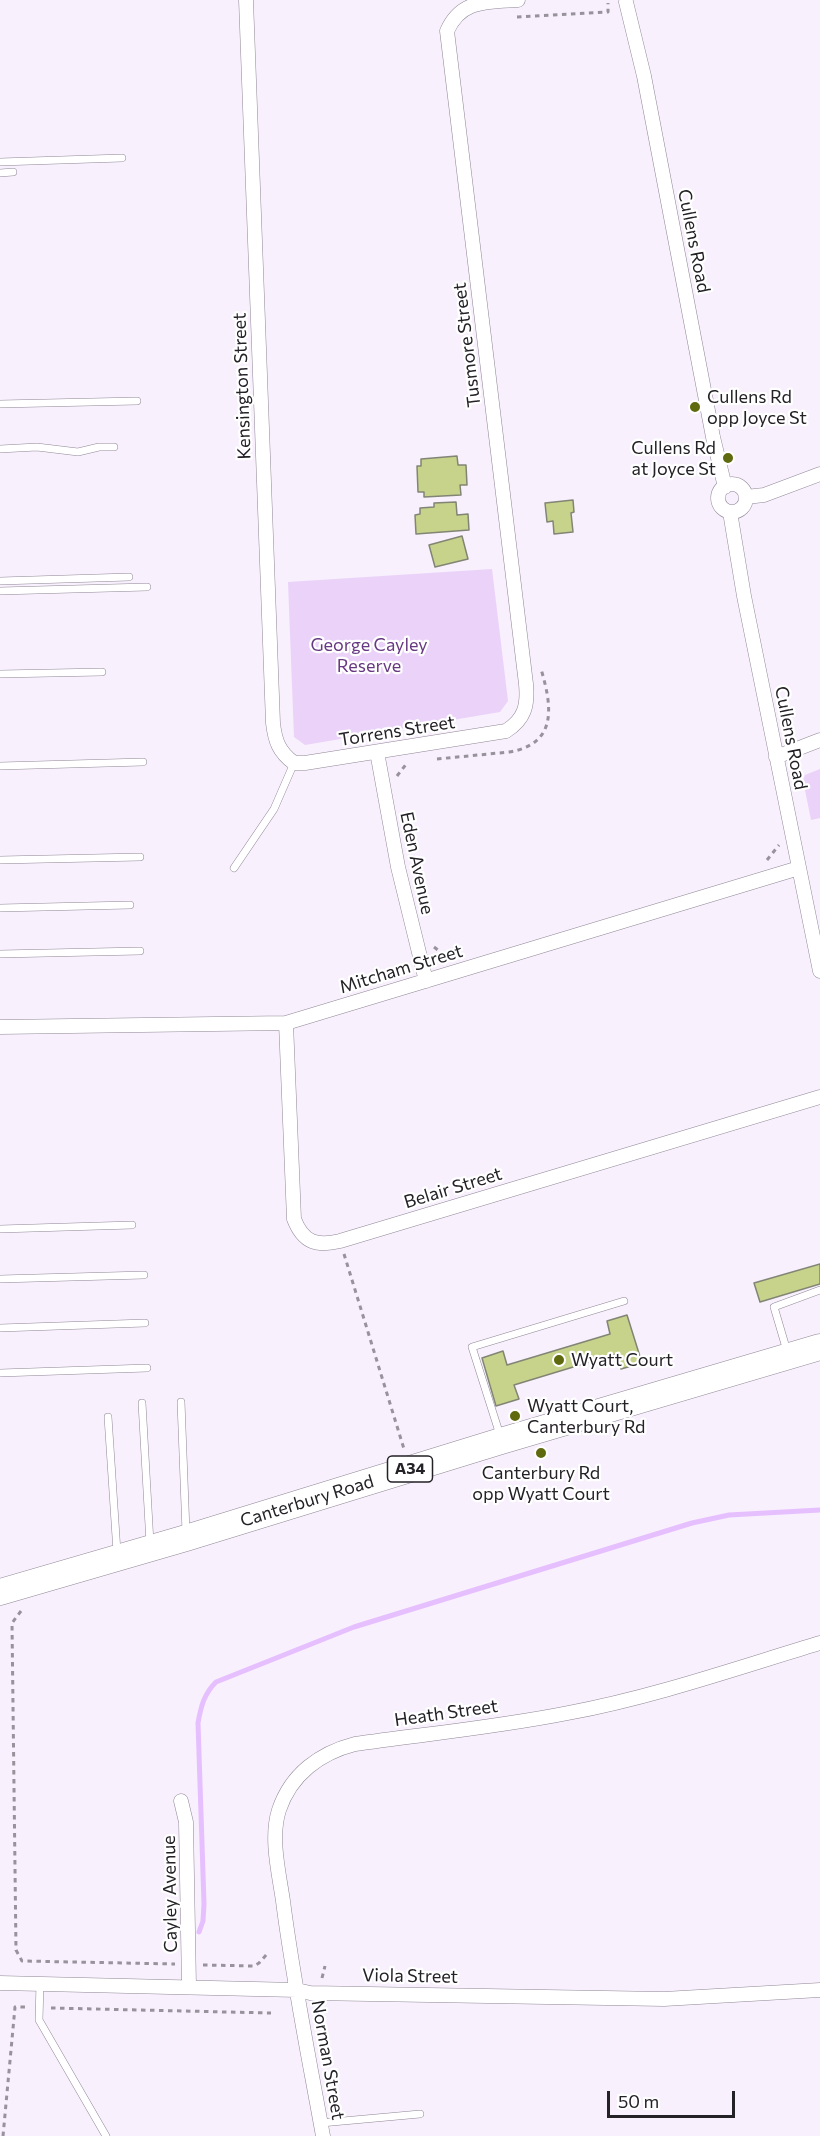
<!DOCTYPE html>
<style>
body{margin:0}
#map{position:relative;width:820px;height:2136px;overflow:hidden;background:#f8f0fd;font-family:Commissioner,sans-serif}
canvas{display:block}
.scale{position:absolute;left:607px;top:2091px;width:128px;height:27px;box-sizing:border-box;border:3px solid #242127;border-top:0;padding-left:8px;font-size:18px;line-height:21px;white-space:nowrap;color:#242127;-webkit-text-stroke:4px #fff;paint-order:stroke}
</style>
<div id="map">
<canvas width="820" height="2136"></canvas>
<div class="scale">50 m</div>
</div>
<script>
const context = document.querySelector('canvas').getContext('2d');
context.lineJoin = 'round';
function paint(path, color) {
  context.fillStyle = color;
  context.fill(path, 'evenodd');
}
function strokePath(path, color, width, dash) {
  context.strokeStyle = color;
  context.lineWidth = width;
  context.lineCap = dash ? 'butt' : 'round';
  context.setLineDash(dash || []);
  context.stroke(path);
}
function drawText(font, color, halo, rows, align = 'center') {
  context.font = font + ' Commissioner,sans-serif';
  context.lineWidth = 4.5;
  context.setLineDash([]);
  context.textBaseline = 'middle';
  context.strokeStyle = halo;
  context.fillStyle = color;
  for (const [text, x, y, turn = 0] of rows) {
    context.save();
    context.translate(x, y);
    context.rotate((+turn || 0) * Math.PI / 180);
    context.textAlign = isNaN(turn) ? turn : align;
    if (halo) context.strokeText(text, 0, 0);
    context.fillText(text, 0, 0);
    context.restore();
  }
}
const green = new Path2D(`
 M492 569 508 701 500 712 305 745 294 737 288 582Z
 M820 769V818L811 820 803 780 805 775Z`);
const stream = new Path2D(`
 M199 1932 203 1921 204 1904 198 1723C201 1706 204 1694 216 1682L354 1627 692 1523 729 1515 820 1510`);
const building = new Path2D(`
 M457 456 458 465H466L467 485H460L461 495 424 497V492H418L417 466H421V459Z
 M573 500 574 512 571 513 573 532 554 534 553 521 547 522 545 503Z
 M456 502 457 515 468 514 469 530 416 534 415 515 420 514V508L434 507V503Z
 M462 536 468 559 435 567 429 545Z
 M820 1264V1284L760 1302 754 1283Z
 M627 1315 642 1363 621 1369 616 1354 514 1385 519 1399 496 1406 482 1358 503 1351 507 1365 610 1334 607 1321Z`);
const path = new Path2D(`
 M517 17 608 12V3
 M437 759 509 752C558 744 552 706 541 669
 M397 776 407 763
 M411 847 420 885
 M767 860 779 845
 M434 947 447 957 450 956
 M344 1254 404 1449
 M21 1611 12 1623 16 1950 22 1961 175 1964
 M203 1965 254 1966 259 1963 267 1954
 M322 1978 325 1966
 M51 2008 271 2013
 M3 2136 15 2007H29`);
const lane = new Path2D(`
 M0 162 122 158
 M0 173 13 172
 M0 404 137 401
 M0 449 37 447 78 452 99 447H114
 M0 581 129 577
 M0 591 147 587
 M0 674 102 672
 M0 766 143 762
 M0 860 140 857
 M234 868 274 809 294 763
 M0 908 130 905
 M0 954 140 951
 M0 1229 132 1225
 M0 1279 144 1275
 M0 1328 145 1323
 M787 1351 774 1307 820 1290
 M0 1373 147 1368
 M181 1402 186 1532
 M142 1403 150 1543
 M108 1417 117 1552
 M500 1435 472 1347 624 1301
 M40 1983 39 2020 106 2136
 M321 2123 420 2114`);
const street = new Path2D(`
 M246 0 273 723C275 741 279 752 294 763H305L506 731C525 719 528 705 526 684L447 31C461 0 485 2 518 0
 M626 2 644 76 713 437 725 487
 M718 498a14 14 0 1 1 28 0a14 14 0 1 1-28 0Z
 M746 497 764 495 820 474
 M730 512 744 596 820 971
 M377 752 398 867 426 981
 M776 757 820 740
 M286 1023 294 1219C303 1242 316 1247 340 1241L820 1097
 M0 1027 286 1023 799 868
 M181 1801 186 1822 189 1986
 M0 1983 297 1990 310 1993 664 1999 820 1990
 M323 2136C309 2058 293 1980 283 1901 279 1873 270 1838 279 1810 291 1774 320 1753 355 1744 426 1734 498 1727 568 1713 654 1697 737 1668 820 1643`);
const highway = new Path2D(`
 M0 1592 186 1538 501 1441 820 1347`);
const markers = [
 [695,407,6,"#5f690d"],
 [728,458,6,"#5f690d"],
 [559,1360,6,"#5f690d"],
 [515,1416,6,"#5f690d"],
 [541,1453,6,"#5f690d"]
];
const shields = [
 [410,1469,45]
];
const shieldNames = [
 ["A34",410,1469]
];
const streetNames = [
 ["Cullens Road",694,241,79],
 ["Tusmore Street",467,345,-97],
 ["Kensington Street",242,386,-92],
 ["Torrens Street",397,731,-9],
 ["Cullens Road",791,738,79],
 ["Eden Avenue",417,863,78],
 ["Mitcham Street",401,969,-17],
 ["Belair Street",453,1188,-17],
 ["Canterbury Road",307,1501,-17],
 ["Heath Street",446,1713,-8],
 ["Cayley Avenue",170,1894,-91],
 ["Viola Street",410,1976,1],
 ["Norman Street",328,2060,80]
];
const poiNames = [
 ["Cullens Rd",707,397],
 ["opp Joyce St",707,418],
 ["Cullens Rd",716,448,"right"],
 ["at Joyce St",716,469,"right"],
 ["Wyatt Court",571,1360],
 ["Wyatt Court,",527,1406],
 ["Canterbury Rd",527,1427],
 ["Canterbury Rd",541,1473,"center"],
 ["opp Wyatt Court",541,1494,"center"]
];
const parkNames = [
 ["George Cayley",369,645],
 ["Reserve",369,666]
];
paint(green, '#ead2f9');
strokePath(stream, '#e6bfff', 5);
paint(building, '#c7d38a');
strokePath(building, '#828575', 1.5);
strokePath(lane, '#908796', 8);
strokePath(street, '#908796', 15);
strokePath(highway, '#908796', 27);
strokePath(path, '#98929c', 3, [4.5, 4.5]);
strokePath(lane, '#fff', 7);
strokePath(street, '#fff', 14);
strokePath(highway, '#fff', 26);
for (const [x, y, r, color] of markers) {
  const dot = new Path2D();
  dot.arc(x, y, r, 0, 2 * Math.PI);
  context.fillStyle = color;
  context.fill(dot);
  strokePath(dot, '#fff', 2);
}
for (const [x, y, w] of shields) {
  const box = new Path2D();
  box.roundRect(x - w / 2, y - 13, w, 26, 4.5);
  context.fillStyle = '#fff';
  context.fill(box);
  strokePath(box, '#242127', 1.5);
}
drawText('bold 16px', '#242127', null, shieldNames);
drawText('18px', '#242127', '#fff', streetNames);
drawText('18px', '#242127', '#fff', poiNames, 'left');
drawText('18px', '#683983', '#fff', parkNames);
</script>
